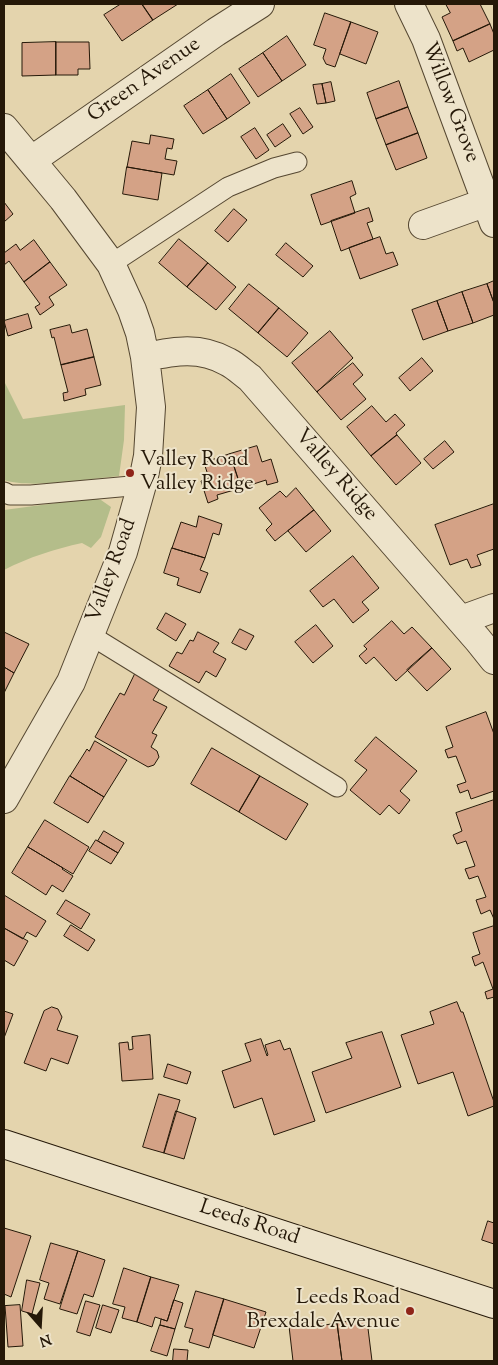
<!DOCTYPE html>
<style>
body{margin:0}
#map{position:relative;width:498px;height:1365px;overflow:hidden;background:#e4d4ad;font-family:"Sorts Mill Goudy",serif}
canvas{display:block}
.frame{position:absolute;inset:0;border:5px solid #251808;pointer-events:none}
.north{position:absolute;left:15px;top:1300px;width:50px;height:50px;-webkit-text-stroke:4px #ede3ca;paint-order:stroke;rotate:161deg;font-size:14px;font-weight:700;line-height:20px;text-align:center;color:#251808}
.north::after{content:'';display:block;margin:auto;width:18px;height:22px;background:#251808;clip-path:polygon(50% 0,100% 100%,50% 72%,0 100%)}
</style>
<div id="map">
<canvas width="498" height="1365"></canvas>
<div class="frame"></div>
<div class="north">N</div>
</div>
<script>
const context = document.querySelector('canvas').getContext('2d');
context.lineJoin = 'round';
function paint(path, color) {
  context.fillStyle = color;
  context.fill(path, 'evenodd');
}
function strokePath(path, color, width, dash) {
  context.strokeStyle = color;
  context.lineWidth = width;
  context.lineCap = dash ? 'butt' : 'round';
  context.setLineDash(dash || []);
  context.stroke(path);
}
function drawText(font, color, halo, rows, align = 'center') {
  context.font = font + ' "Sorts Mill Goudy",serif';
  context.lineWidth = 4;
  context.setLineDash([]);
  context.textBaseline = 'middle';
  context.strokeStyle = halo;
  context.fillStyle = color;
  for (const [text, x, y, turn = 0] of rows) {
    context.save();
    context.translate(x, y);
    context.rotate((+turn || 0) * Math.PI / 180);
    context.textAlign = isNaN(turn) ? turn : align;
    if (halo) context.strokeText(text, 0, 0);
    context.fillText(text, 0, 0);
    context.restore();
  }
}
const green = new Path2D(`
 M4 381 23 419 125 405 124 440 119 476C88 479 31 489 4 480Z
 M94 498 101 500 111 507 101 537 91 548 82 543C55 549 29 557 4 570V510Z`);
const building = new Path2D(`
 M121 4H142L153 20 122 41 104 15Z
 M142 4H178L153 20Z
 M446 4H480L490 24 453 41 442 17 450 13Z
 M325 13 351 22 335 67 326 64 323 58 326 49 314 45Z
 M351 22 378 32 366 64 340 54Z
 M490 24 494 34V50L469 62 463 48 457 51 453 41Z
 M287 36 306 65 282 81 263 53Z
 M56 42V75L22 76V43Z
 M56 42H89L90 69H78V75H56Z
 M263 53 282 81 258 97 239 69Z
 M231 74 250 103 227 119 208 90Z
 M399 81 408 107 376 119 367 93Z
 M331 82 335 101 326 103 322 84Z
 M322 84 326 103 317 104 313 85Z
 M208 90 227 119 203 134 184 106Z
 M408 107 418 133 386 145 376 119Z
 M300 108 313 127 303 134 290 114Z
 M283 124 291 136 275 147 267 135Z
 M255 128 269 150 256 159 241 137Z
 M418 133 427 158 396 170 386 145Z
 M151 135 174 139 172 149 167 148 165 159 177 161 174 175 127 167 132 141 149 144Z
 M127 167 162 173 158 200 123 194Z
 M352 181 356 194 350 197 355 213 321 225 311 195Z
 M4 202 13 214 4 222Z
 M369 208 373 221 367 223 373 239 341 251 331 221Z
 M234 209 247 220 228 242 215 231Z
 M380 237 386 254 393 252 398 265 360 279 349 248Z
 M179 239 208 263 187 287 159 263Z
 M34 240 50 262 24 282 9 261 4 265V253L16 244 20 250Z
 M286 243 313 266 303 277 276 255Z
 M50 262 67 285 49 297 54 305 40 315 35 307 40 304 24 282Z
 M208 263 236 287 216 310 187 287Z
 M494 281V303L487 284Z
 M249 284 279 308 258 333 229 309Z
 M487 284 494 303V315L473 323 462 292Z
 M462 292 473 323 448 331 437 301Z
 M437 301 448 331 423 340 412 310Z
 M279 308 308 333 287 357 258 333Z
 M28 314 32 328 8 336 4 321Z
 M70 325 72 333 87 329 94 357 61 365 54 337 52 338 50 330Z
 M330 331 353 358 317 392 292 363Z
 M94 357 101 385 85 389 86 395 64 401 63 393 68 392 61 365Z
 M422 358 433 371 410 391 399 378Z
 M353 363 363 375 353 384 366 399 341 420 317 392Z
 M372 406 386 422 395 414 405 425 396 433 397 435 371 456 347 427Z
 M397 435 421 463 396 485 371 456Z
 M445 441 454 452 433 469 424 459Z
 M257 446 262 462 271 459 278 482 267 485 266 480 241 488 230 454Z
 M230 454 241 488 217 495 218 499 208 503 201 481 209 478 204 463Z
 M296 488 314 510 275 541 266 530 272 524 259 508 280 491 286 497Z
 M494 504V549L477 555 481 565 471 568 467 559 450 565 435 525Z
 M314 510 331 531 306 552 288 531Z
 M199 516 222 524 219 535 213 533 205 558 172 548 181 522 196 527Z
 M172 548 205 558 200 570 208 573 200 593 177 585 179 578 164 573Z
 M353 556 379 588 362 602 369 610 353 623 334 599 323 607 310 591Z
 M166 613 186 624 176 641 157 629Z
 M392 621 404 634 412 627 432 648 396 681 374 657 366 664 359 656 367 649 364 646Z
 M316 625 333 646 313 663 295 642Z
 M240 629 254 636 246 650 232 643Z
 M4 632 29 644 14 673 4 667Z
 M198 632 219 643 213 652 226 659 216 677 206 671 199 683 169 666 177 652 182 654 190 640 193 641Z
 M432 648 451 669 427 691 407 670Z
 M4 667 14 673 4 693Z
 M135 674 160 688 153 700 167 707 152 733 157 735 151 747 157 751 159 757 154 765 148 767 95 737 120 693 124 695Z
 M486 712 494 734V791L471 799 468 790 460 793 457 785 466 782 456 756 448 758 445 750 453 747 446 727Z
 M376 737 417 771 400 791 410 800 399 814 389 805 380 815 350 790 367 770 355 761Z
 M95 741 127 760 104 797 70 776 87 749 89 751Z
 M212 748 260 776 239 812 191 784Z
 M70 776 104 797 88 823 54 803Z
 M260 776 308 804 286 840 239 812Z
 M494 800V919L490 910 481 914 476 900 486 897 478 876 469 879 465 869 475 866 466 841 457 844 453 835 462 831 456 813Z
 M45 820 89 847 73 874 28 847Z
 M104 831 124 843 118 853 98 841Z
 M96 840 118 853 111 864 89 851Z
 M28 847 63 868 62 869 73 876 63 892 52 885 46 895 12 873Z
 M4 895 46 921 36 937 27 932 23 939 4 928Z
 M66 900 90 914 81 929 57 914Z
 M71 925 95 940 88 951 64 936Z
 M494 926V997L487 999 485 992 493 989 483 962 475 966 472 957 480 954 473 933Z
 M4 928 28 941 14 966 4 960Z
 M457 1002 461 1012H463L494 1102V1106L468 1116 453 1072 418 1084 401 1035 434 1024 430 1012Z
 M52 1007 58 1009 62 1017 57 1030 78 1036 68 1064 51 1058 46 1071 24 1063 44 1011Z
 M4 1011 13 1014 4 1038Z
 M382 1032 401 1087 326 1113 312 1072 352 1058 346 1043Z
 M150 1035 153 1079 122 1081 119 1043 128 1042 129 1050 133 1049 132 1037Z
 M261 1039 267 1056 268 1055 265 1045 280 1040 284 1050 290 1048 315 1121 274 1135 262 1098 234 1108 222 1071 251 1061 245 1044Z
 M168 1064 191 1072 187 1084 164 1077Z
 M159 1094 180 1100 164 1153 143 1147Z
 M176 1111 196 1118 184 1159 164 1153Z
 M488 1221 494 1223V1244L482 1240Z
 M4 1228 31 1236 11 1297 4 1294Z
 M51 1243 78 1251 60 1304 44 1299 49 1283 40 1280Z
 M78 1251 105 1260 93 1297 84 1294 77 1314 60 1309Z
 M124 1268 151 1277 137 1322 122 1318 125 1307 113 1304Z
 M151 1277 179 1285 167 1321 155 1317 152 1327 137 1322Z
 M27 1280 40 1283 32 1314 22 1311Z
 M196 1291 224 1299 209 1348 189 1342 193 1329 185 1327Z
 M224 1299 266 1312 254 1348 213 1335Z
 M174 1300 183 1303 175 1329 160 1325 161 1319 167 1321Z
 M86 1301 100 1305 90 1336 77 1332Z
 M20 1305 23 1346 8 1347 5 1306Z
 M103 1305 119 1310 111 1333 96 1328Z
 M367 1320 372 1361H342L337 1323Z
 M324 1321 325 1325 337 1323 342 1361H293L289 1326Z
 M160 1325 175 1329 167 1356 151 1351Z
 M174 1349 188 1350 187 1361H173Z`);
const lane = new Path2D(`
 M111 264 228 187 274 168 297 162
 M4 492 10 495H31L142 485
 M90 635 337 787`);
const street = new Path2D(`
 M409 4 426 39 494 223
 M4 128 63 199 111 264 132 310 140 333 145 357 151 407 148 456 143 481 123 552 71 682 4 799
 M32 160 216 32 260 4
 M423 225 487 202
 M145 357C175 351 200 346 228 362 236 366 243 373 250 378L478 640 494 660
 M461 620 494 608`);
const secondary = new Path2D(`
 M4 1144 494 1304`);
const markers = [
 [130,473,5,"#8f2418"],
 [410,1311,5,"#8f2418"]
];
const streetNames = [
 ["Green Avenue",145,81,-35],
 ["Willow Grove",449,103,69],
 ["Valley Ridge",335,476,49],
 ["Valley Road",113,571,-70],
 ["Leeds Road",249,1224,18]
];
const poiNames = [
 ["Valley Road",140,461],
 ["Valley Ridge",140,485],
 ["Leeds Road",400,1299,"right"],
 ["Brexdale Avenue",400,1323,"right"]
];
paint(green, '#b4bd8a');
paint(building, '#d4a286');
strokePath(building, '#251808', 1);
strokePath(lane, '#554731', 21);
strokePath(street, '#554731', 30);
strokePath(secondary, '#251808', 30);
strokePath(lane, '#ede3ca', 19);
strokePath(street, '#ede3ca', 28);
strokePath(secondary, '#ede3ca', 28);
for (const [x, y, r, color] of markers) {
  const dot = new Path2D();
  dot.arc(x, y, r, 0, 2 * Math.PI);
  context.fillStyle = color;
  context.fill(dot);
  strokePath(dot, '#ede3ca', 2);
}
drawText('21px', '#251808', '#ede3ca', streetNames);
drawText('21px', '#251808', '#ede3ca', poiNames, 'left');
</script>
